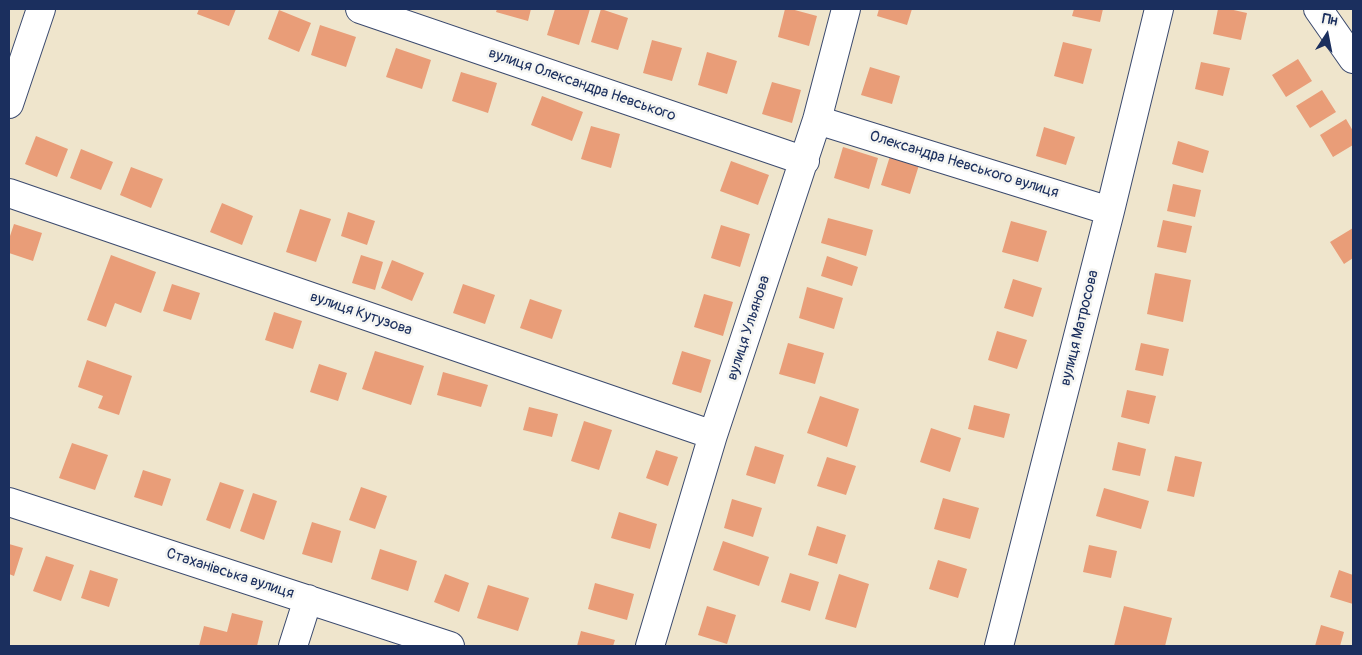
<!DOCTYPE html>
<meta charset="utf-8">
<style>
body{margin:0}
#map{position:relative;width:1362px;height:655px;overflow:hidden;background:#efe5cc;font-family:Pangolin,sans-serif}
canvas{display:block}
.frame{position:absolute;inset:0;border:10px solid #1b2f5e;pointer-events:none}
.north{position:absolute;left:1302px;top:10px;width:50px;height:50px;-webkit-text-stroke:4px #f6f6f2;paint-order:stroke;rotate:11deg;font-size:14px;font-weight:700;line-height:20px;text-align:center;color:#1b2f5e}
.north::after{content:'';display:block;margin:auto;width:18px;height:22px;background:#1b2f5e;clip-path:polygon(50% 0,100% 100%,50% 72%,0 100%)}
</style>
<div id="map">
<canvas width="1362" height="655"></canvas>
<div class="frame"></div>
<div class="north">Пн</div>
</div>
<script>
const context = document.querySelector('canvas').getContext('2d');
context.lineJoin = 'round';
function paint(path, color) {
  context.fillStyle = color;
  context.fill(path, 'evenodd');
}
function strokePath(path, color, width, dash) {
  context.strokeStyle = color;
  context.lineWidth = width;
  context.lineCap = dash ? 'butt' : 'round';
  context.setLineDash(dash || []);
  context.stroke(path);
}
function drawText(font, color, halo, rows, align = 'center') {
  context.font = font + ' Pangolin,sans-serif';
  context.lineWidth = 5;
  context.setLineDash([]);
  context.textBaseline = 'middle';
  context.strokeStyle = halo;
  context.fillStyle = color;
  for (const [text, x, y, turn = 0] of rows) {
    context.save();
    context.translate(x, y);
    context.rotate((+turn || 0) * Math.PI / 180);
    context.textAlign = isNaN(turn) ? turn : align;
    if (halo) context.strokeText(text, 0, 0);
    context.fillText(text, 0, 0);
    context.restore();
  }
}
const building = new Path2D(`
 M199 9H236L229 26 197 14Z
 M497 9H531L528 21 496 12Z
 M555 9H590L579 45 547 35Z
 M601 9 628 18 618 50 591 42Z
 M785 9H791L817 16 809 46 778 37Z
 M879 9H912L907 25 877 16Z
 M1074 9H1103L1100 22 1072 16Z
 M1218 9H1229L1247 13 1241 40 1213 34Z
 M279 10 311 23 299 52 268 39Z
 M320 25 356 37 346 67 311 55Z
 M652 40 682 48 672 81 643 73Z
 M1063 42 1092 49 1083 84 1054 76Z
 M396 48 431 60 422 89 386 77Z
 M707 52 737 61 727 94 698 85Z
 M1298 59 1312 81 1286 97 1272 75Z
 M1201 62 1230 68 1223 96 1195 89Z
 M870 67 900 76 892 104 861 95Z
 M461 72 497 83 488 113 452 101Z
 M772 82 801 90 792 123 762 114Z
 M1322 90 1336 112 1310 128 1296 106Z
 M542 96 583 112 572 141 531 125Z
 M1346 119 1353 131V145L1333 157 1320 135Z
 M591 126 620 134 611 168 581 159Z
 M1044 127 1075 137 1066 165 1036 156Z
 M36 136 68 149 57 177 25 164Z
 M1178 141 1209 151 1203 173 1172 164Z
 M843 147 878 158 869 189 834 178Z
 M81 149 113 162 101 190 70 178Z
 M890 156 919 165 910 194 881 185Z
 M731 161 769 175 758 205 720 191Z
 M131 167 163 179 151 208 120 195Z
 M1173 184 1201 190 1195 217 1167 211Z
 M222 203 253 216 242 245 210 232Z
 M300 209 331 219 316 262 286 252Z
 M348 212 375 221 367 245 341 236Z
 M828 218 873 230 866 256 821 243Z
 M1163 220 1192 226 1186 253 1157 247Z
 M1011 221 1047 231 1038 262 1002 252Z
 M14 224 42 233 33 261 9 253V239Z
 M721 225 750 234 740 267 711 258Z
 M1353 228V258L1344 264 1330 242Z
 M111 255 156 272 141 313 115 303 106 327 87 320Z
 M361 255 383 262 375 290 352 283Z
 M827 256 858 267 852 286 821 276Z
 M392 260 424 273 412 301 381 288Z
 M1155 273 1191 280 1183 322 1147 314Z
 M1013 279 1042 288 1033 317 1004 308Z
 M172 284 200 293 191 320 163 311Z
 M463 284 495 295 485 324 453 313Z
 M807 287 843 298 834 329 799 318Z
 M704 294 733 302 723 336 694 327Z
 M530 299 562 310 552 339 520 328Z
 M274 312 302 321 293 349 265 340Z
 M997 331 1027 340 1017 369 988 360Z
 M788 343 824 353 815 384 779 374Z
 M1141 343 1169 349 1163 376 1135 370Z
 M375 351 424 366 411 405 362 389Z
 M682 351 711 360 701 393 672 384Z
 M87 360 132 376 119 415 98 408 103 396 78 387Z
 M319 364 347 373 338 401 310 392Z
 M443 372 488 385 481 407 437 395Z
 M1127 390 1156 396 1149 424 1121 417Z
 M820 396 859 409 847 447 807 433Z
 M974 405 1010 414 1004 438 968 429Z
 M529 407 558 414 552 437 523 430Z
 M584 421 612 430 599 470 571 461Z
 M931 428 961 438 950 472 920 462Z
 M1118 442 1146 449 1140 476 1112 470Z
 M72 443 108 455 95 490 59 478Z
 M755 446 784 455 775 484 746 475Z
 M656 450 678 457 668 486 646 478Z
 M1175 456 1202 462 1194 497 1167 491Z
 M827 457 856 466 846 495 817 486Z
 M143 470 171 479 162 506 134 497Z
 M220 482 244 490 230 529 206 520Z
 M361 487 387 496 375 529 349 520Z
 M1104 488 1149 501 1141 529 1096 516Z
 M253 493 277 501 264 540 240 531Z
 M943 498 979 508 970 539 934 529Z
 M732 499 762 508 753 537 724 528Z
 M619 512 657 524 650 549 611 538Z
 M312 522 341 531 332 563 302 554Z
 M817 526 846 535 837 564 808 555Z
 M723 541 769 557 759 586 713 570Z
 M9 544 23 548 14 576 9 574Z
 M1089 545 1117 551 1111 578 1083 572Z
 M380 549 417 561 408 591 371 579Z
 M46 556 74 565 61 601 33 591Z
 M938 560 967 569 958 598 929 589Z
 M90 570 118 579 109 607 81 598Z
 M1339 570 1353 575V604L1330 597Z
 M790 573 819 582 810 611 781 602Z
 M445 574 469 583 459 612 434 602Z
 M839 574 869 584 856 628 825 619Z
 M595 583 634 594 627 620 588 609Z
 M488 585 529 598 518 631 477 618Z
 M707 606 736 615 727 644 698 635Z
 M1124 606 1172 618 1165 646H1114Z
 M232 613 263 621 257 646H199L204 626 227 632Z
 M1321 625 1344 632 1340 646H1315Z
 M581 631 615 640 613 646H577Z`);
const minor = new Path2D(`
 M360 9 805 161
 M1318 9 1353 59
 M9 104 41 9
 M817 120 1110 211
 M9 193 713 435
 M9 502 450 646
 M293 646 308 599
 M650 646 713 435 817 120 846 9
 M999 646 1110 211 1159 9`);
const streetNames = [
 ["вулиця Олександра Невського",582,85,19],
 ["Олександра Невського вулиця",964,165,17],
 ["вулиця Кутузова",361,314,19],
 ["вулиця Ульянова",749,328,-72],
 ["вулиця Матросова",1080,328,-76],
 ["Стаханівська вулиця",230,574,18]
];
paint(building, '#e99d78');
strokePath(minor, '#3b4a6e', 30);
strokePath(minor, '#fff', 28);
drawText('15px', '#1b2f5e', '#f6f6f2', streetNames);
</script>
